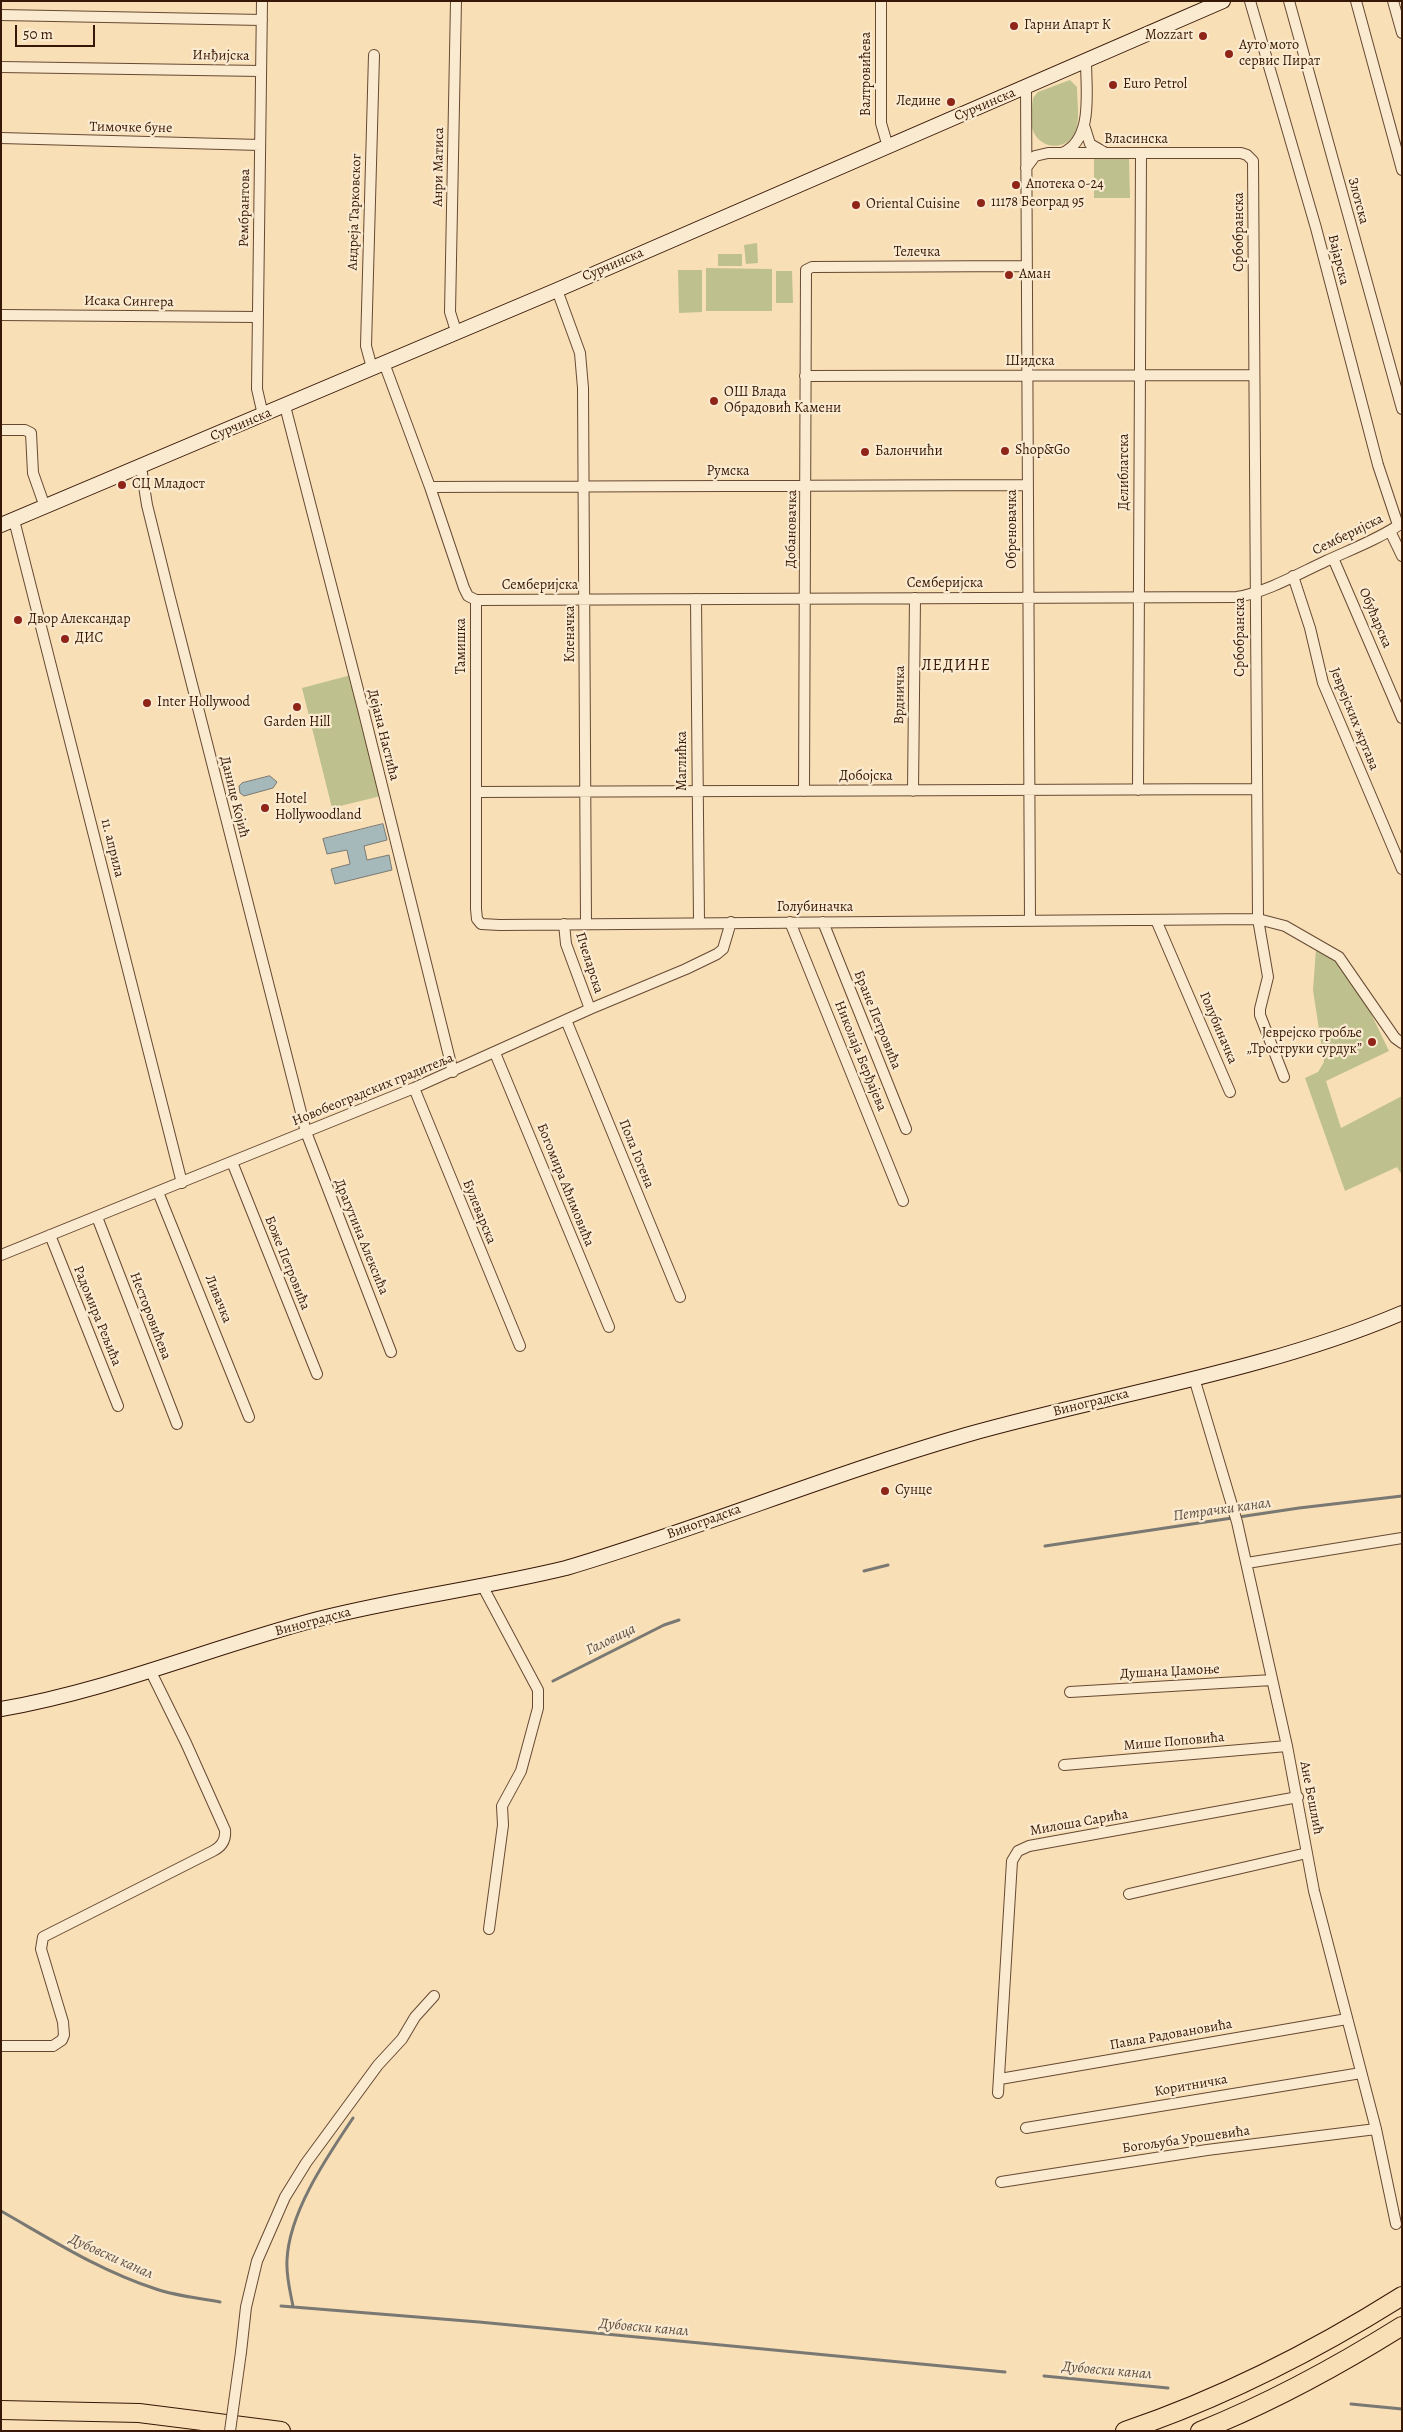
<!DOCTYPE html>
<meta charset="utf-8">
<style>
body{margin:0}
#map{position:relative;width:1403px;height:2432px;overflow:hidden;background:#f8dfb6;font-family:Alegreya,serif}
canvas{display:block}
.frame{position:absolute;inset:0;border:2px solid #371706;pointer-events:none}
.scale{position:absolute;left:15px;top:25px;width:80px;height:22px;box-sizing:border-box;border:2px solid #371706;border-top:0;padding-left:6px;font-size:15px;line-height:18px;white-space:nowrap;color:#371706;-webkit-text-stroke:4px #faead0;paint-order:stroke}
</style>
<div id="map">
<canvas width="1403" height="2432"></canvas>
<div class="frame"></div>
<div class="scale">50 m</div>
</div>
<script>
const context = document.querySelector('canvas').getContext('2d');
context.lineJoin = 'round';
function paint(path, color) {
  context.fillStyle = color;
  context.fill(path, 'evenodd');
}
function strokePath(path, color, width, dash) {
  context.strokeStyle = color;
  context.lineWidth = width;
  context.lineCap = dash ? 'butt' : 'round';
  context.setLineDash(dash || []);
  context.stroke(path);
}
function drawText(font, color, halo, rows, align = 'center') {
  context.font = font + ' Alegreya,serif';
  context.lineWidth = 4.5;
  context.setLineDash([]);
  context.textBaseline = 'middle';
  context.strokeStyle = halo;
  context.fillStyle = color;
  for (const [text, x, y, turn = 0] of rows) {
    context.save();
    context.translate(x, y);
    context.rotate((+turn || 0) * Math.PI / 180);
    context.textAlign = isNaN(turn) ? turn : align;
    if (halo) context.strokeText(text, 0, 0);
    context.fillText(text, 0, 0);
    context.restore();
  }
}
const green = new Path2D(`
 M1070 80 1077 87C1077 101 1080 118 1076 130 1070 150 1043 151 1034 133 1029 124 1032 109 1033 98L1038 92Z
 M1094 159H1129L1130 198H1094Z
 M757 243 758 263 746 264 744 245Z
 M718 254H742V266H718Z
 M706 268 772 269V311H706Z
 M678 270H702V312L679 313Z
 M776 271H792L793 303H776Z
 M351 675 381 796 332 808 302 688Z
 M1316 949 1338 963 1365 1001 1389 1051 1326 1081 1341 1128 1402 1096V1175L1397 1167 1345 1191 1305 1078 1318 1072 1324 1062 1313 990Z`);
const water = new Path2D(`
 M270 776 277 782 273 788 244 796 240 793 239 786 242 783Z
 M383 824 387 840 364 846 367 860 389 855 392 870 335 884 331 869 350 864 347 850 327 854 323 839Z`);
const stream = new Path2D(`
 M1045 1546 1299 1508 1402 1496
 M864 1571 888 1565
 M553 1681 664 1625 679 1620
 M1 2211C52 2240 100 2271 156 2289 176 2296 199 2298 220 2302
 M281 2306 479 2322 1005 2372
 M293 2306C290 2291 286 2276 287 2260 289 2212 327 2157 353 2118
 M1044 2376 1168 2388
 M1351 2404 1402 2409`);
const street = new Path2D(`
 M262 1 257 389 263 415
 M881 1V123L888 147
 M1250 1 1316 228 1378 465 1398 525
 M1289 1 1402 409
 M1356 1 1402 170
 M1393 1 1402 33
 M1 15 262 20
 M1 67 261 71
 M1026 87 1030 920
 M1085 128 1090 144 1104 152
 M1 138 260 145
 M1062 153C1094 140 1086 90 1086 61
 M1026 168 1035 156 1048 153H1241L1247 155 1253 161 1258 919 1268 977 1260 1009V1015L1284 1077
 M557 290 580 353 583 388 586 923
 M1 315 257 317
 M456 331 450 312 456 1
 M384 363 430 487 464 588 468 596 476 600V909L477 919 481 924 500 925 1258 919 1285 926 1339 957 1395 1038 1402 1043
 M372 368 366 346 374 55
 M805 376 1254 375
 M285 406 363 709 453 1072
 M1 430H25L31 433 33 473 45 507
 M141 467 147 505 169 594 306 1132 391 1352
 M430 487 1027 485
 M14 520 182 1183
 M1390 531 1402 556
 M1333 558 1402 718
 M1293 576 1310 628 1323 683 1402 869
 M696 599 699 922
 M476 600 1237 597C1267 592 1298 574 1326 561 1352 549 1379 539 1402 523
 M1138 790 1141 154
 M804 791 806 270 812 267 1026 266
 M913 791 915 598
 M476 792 1256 789
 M1156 920 1230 1092
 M790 922 903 1201
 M823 922 906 1129
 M564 924 566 944 590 1009
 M566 1020 680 1297
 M495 1053 609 1327
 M414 1088 520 1346
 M232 1162 317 1374
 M158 1192 249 1417
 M97 1217 177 1424
 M50 1235 118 1406
 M1 1255 414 1088 590 1009 686 969 717 954 723 949 731 922
 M1194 1378 1237 1522 1287 1746 1314 1891 1376 2129 1396 2224
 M1247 1563 1402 1538
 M483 1587 538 1690V1708L521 1771 502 1806 503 1825 489 1929
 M1070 1692 1272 1680
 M1064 1765 1287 1746
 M1129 1894 1307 1853
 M1 2046H53L62 2040 64 2035 63 2022 41 1949 43 1937 213 1851C221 1847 226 1840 225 1830L186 1743 151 1672
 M1000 2079 1347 2019
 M998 2093 1012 1861 1018 1851 1029 1846 1298 1797
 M1026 2128 1361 2073
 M1001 2182 1207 2150 1376 2129
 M241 2352 246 2307 257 2261 285 2197 306 2163 378 2065 402 2039 415 2017 434 1996`);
const secondary = new Path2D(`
 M1 525 557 290 1223 1
 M1 1709C111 1690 211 1647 318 1619 400 1598 484 1588 566 1568 701 1528 831 1474 966 1435 1111 1394 1263 1372 1402 1313`);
const highway = new Path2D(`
 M1 2410 139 2413 281 2431
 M1125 2431C1225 2397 1313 2352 1402 2296
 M1200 2431C1270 2403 1338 2366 1402 2326`);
const streetBridge = new Path2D(`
 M230 2431 241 2352`);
const markers = [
 [1014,26,5,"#8f2418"],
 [1203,36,5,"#8f2418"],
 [1229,54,5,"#8f2418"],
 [1113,85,5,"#8f2418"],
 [951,102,5,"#8f2418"],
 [1016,185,5,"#8f2418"],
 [981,203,5,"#8f2418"],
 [856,205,5,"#8f2418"],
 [1009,275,5,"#8f2418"],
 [714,401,5,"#8f2418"],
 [1005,451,5,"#8f2418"],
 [865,452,5,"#8f2418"],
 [122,485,5,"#8f2418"],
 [18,620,5,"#8f2418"],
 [65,639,5,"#8f2418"],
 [147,703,5,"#8f2418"],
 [297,707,5,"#8f2418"],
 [265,808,5,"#8f2418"],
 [1372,1042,5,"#8f2418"],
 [885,1491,5,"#8f2418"]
];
const poiNames = [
 ["Гарни Апарт К",1024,26],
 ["Mozzart",1193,36,"right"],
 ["Ауто мото",1239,46],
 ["сервис Пират",1239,62],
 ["Euro Petrol",1123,85],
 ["Ледине",941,102,"right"],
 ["Апотека 0-24",1026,185],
 ["11178 Београд 95",991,203],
 ["Oriental Cuisine",866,205],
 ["Аман",1019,275],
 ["ОШ Влада",724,393],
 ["Обрадовић Камени",724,409],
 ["Shop&Go",1015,451],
 ["Балончићи",875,452],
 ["СЦ Младост",132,485],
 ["Двор Александар",28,620],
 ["ДИС",75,639],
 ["Inter Hollywood",157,703],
 ["Garden Hill",297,723,"center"],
 ["Hotel",275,800],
 ["Hollywoodland",275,816],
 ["Јеврејско гробље",1362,1034,"right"],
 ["„Троструки сурдук”",1362,1050,"right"],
 ["Сунце",895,1491]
];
const streetNames = [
 ["Инђијска",221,56,1],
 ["Валтровићева",867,74,-90],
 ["Сурчинска",985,105,-23],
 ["Тимочке буне",131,128,1],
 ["Власинска",1136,140],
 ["Анри Матиса",439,167,-89],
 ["Злотска",1358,201,75],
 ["Рембрантова",245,208,-89],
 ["Андреја Тарковског",355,212,-88],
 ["Србобранска",1240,232,-90],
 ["Телечка",917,253],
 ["Вајарска",1338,260,76],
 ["Сурчинска",613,265,-23],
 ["Исака Сингера",129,302,1],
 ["Шидска",1030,362],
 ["Сурчинска",241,425,-23],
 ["Румска",728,472],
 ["Делиблатска",1125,472,-90],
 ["Добановачка",792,529,-89],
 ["Обреновачка",1013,529,-90],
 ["Семберијска",1348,535,-26],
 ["Семберијска",945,584],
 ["Семберијска",540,586],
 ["Обућарска",1375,618,67],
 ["Кленачка",571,634,-90],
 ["Србобранска",1241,637,-90],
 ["Тамишка",462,646,-90],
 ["Врдничка",900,695,-89],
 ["Јеврејских жртава",1354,719,68],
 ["Дејана Настића",383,735,76],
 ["Маглићка",683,761,-90],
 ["Добојска",866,777],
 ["Данице Којић",234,797,76],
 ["11. априла",112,848,76],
 ["Голубиначка",815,908],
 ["Пчеларска",589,963,72],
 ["Бране Петровића",877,1020,68],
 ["Голубиначка",1218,1028,67],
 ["Николаја Берђајева",860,1056,68],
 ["Новобеоградских градитеља",373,1090,-22],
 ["Пола Гогена",636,1154,68],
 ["Богомира Аћимовића",565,1185,68],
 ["Булеварска",479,1212,68],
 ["Драгутина Алексића",361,1237,68],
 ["Боже Петровића",287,1263,68],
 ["Ливачка",218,1299,68],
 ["Радомира Рељића",97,1316,68],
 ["Несторовићева",150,1316,69],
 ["Виноградска",1091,1403,-14],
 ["Виноградска",704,1522,-20],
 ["Виноградска",313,1622,-15],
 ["Душана Џамоње",1170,1672,-3],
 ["Мише Поповића",1174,1742,-5],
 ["Ане Бешлић",1311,1798,79],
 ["Милоша Сарића",1079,1823,-10],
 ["Павла Радовановића",1171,2035,-10],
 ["Коритничка",1191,2086,-10],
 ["Богољуба Урошевића",1186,2140,-8]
];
const waterNames = [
 ["Петрачки канал",1222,1510,-8],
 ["Галовица",611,1640,-26],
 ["Дубовски канал",111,2257,24],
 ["Дубовски канал",644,2328,5],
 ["Дубовски канал",1107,2371,5]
];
const quarterNames = [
 ["ЛЕДИНЕ",956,666]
];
paint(green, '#bec18d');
paint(water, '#a5b9bb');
strokePath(water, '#797873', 1);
strokePath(stream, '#797873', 3);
strokePath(street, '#674932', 12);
strokePath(secondary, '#371706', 16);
strokePath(highway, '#371706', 20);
strokePath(street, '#faead0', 10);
strokePath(secondary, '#faead0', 14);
strokePath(highway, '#f8dfb6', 18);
strokePath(streetBridge, '#674932', 12, []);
strokePath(streetBridge, '#faead0', 10);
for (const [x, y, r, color] of markers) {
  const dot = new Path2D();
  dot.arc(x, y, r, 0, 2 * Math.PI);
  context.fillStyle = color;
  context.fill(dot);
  strokePath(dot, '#faead0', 2);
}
drawText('14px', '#371706', '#faead0', poiNames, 'left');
drawText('14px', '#371706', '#faead0', streetNames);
drawText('italic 15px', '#5e5045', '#faead0', waterNames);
context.letterSpacing = '1px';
drawText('16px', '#371706', '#faead0', quarterNames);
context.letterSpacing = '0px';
</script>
